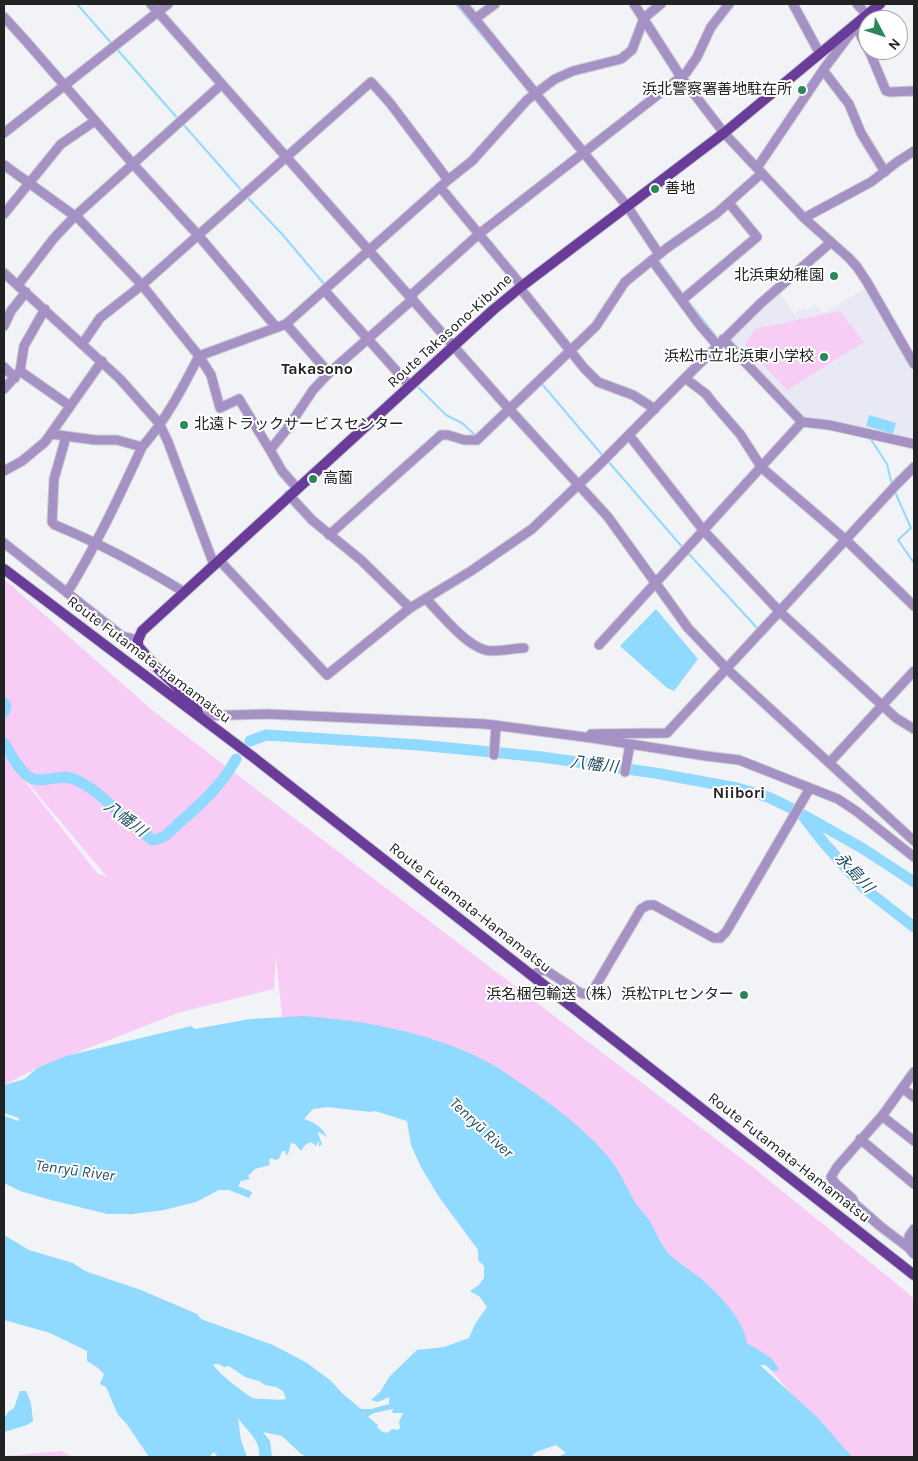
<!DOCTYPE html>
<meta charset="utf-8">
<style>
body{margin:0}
#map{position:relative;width:918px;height:1461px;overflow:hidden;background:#f2f3f7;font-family:Karla,sans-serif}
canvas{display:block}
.frame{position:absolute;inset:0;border:5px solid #212223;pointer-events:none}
.north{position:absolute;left:858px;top:10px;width:50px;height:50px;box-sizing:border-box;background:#fff;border:1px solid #a6a7a7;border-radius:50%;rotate:130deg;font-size:14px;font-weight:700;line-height:20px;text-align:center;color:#212223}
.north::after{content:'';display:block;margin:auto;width:18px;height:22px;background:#2d875c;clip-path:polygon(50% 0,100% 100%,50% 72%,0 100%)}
</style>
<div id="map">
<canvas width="918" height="1461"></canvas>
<div class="frame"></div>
<div class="north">N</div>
</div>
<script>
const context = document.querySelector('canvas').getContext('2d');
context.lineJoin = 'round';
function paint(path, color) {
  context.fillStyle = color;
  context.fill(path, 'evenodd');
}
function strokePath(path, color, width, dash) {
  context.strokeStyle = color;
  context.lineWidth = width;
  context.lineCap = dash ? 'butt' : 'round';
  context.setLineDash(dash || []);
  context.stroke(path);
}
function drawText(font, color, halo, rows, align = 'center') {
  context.font = font + ' Karla,"Noto Sans JP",sans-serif';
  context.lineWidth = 4;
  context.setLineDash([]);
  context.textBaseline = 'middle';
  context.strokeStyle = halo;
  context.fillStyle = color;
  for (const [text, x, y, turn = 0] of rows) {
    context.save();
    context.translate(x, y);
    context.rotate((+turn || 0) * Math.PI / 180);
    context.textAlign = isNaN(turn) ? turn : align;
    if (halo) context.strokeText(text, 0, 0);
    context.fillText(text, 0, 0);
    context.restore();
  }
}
const built = new Path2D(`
 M866 288 914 374V442L800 417 727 341 780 292 794 314 804 308 806 310 816 305 823 313Z`);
const green = new Path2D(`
 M840 311 864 342 787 390 745 345 755 329Z
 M4 579 152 710 750 1165 914 1298V1457H847L669 1254 561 1112 352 1022 282 1017 276 957 274 989 181 1012 37 1068 4 1085V755L97 873 107 877 4 754Z
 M61 1451 73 1457H4V1456Z`);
const water = new Path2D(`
 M869 415 896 423 893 434 866 426Z
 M656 609 698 659 674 691 667 688 620 646Z
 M303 1016C363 1020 427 1032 482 1059 503 1070 522 1084 542 1098 567 1116 590 1135 609 1158 621 1172 627 1189 636 1204 641 1211 648 1217 652 1225 657 1235 661 1245 669 1254 678 1263 689 1269 699 1277 716 1291 745 1321 747 1343L771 1358 778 1367V1370L774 1372 765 1365H760L817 1417 852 1457H558L566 1453 556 1445 536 1452 531 1457H341L339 1456V1457H307L301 1454 282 1436 263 1432 270 1441 272 1457H259C262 1441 246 1430 238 1418L241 1440 247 1457H216L217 1456 214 1452 209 1457H149L126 1423 118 1415 106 1387 100 1384 104 1374 98 1368 87 1361V1351L50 1333 4 1320V1235L29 1250 73 1263 85 1271 141 1290 197 1314 201 1319 273 1345 307 1363 330 1380 342 1393 361 1409H371L389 1404V1397L378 1402 371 1400 380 1392 390 1376 417 1350 444 1347 469 1338 475 1324 487 1307 480 1297 470 1291 479 1285 484 1278V1266L478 1260V1250L439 1197 421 1167 411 1145 407 1121 375 1111 370 1112 327 1107 313 1109 304 1119C314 1122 323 1128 327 1137L319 1132 318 1133 322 1144 319 1147V1140L316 1146 311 1142 305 1145 301 1151 295 1144 291 1143 288 1154 286 1155 285 1151H282L279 1159 275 1160 271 1158 269 1160 270 1165 255 1169 248 1176 250 1179 241 1181 238 1186 250 1191 252 1193 249 1198 229 1190H219L196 1202 164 1210 133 1214H107L51 1200 20 1191 4 1183V1116L19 1121V1118L4 1113V1085L25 1079 37 1068 66 1056 191 1026 195 1029 250 1019ZM213 1364H218L224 1367 229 1366 245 1377 259 1381 265 1385 276 1387 283 1391 286 1399C276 1401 266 1398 255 1399 246 1395 216 1372 213 1364ZM393 1409 392 1413H403L399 1422 400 1428 397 1430 392 1429 387 1433 381 1431 377 1427 378 1425 368 1417 374 1413Z
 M20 1391H26L31 1403 33 1421 27 1425 4 1432V1416H6L8 1412 14 1408Z`);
const stream = new Path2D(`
 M77 4 113 45
 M456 4 516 76
 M116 48 179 120
 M182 123 242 191
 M247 197 282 234 325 285
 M658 260 684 295
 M688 301 719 340
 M542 384 603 456
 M417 386 446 415 462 423 476 436
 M870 438 887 464 892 485
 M607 460 684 549
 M895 492 911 528 898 540 914 563
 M688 553 758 629
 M764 635 779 618 781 619`);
const river = new Path2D(`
 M4 703 6 706 4 712
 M250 741 266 735 419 745 542 757 655 773 737 788 768 797 789 807 862 848 914 882
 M4 743C9 752 20 771 29 777 42 785 59 773 74 779 104 792 125 823 153 840 165 839 171 830 179 823 201 804 222 785 236 759
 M803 816 824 843 865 889 914 927`);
const minor = new Path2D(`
 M151 4 510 410 608 517 688 628 727 669 914 841
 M463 4 627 206 659 254
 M634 4 681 77 724 133 804 218 849 258 857 267 867 282 914 364
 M793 4 820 54
 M857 4 867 15
 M4 17 25 40 133 164 198 235 276 327
 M475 19 495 4
 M856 27 871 55 886 91 890 92 914 91
 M823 70 849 104 861 133 885 172
 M4 133 168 4
 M4 165 79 219 142 285 199 356 211 375 220 408 239 399 270 450
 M757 168 823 70 854 29
 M440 187 522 286
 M4 214 61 144 95 121
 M804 218 871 182 897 162 914 151
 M652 260 699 324 717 345
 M4 273 120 379 159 423 168 442 214 565
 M18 285 54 238 75 216 222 84
 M520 288 584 368 598 382 633 395 655 409
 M324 290 410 386
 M410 296 479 234 686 73 697 57 711 27 729 4
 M682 300 757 237 729 203
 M286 324 329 373
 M4 326 11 311 26 292
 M723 339 802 422 829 425 914 444
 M83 343 100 318 142 285 371 82 390 103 448 180
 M4 367 15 378
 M20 371 70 406
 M685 378 761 303 830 243
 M4 389 20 371 24 346 45 309
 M51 434 95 440H117L142 447C166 420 182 389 199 356L286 324 448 180 472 161 527 100 555 79 573 71 621 59 632 50 644 18 661 4
 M629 435 704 531 780 612 896 718 914 729
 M66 437 54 479 52 522 55 525C101 544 142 566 184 592
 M4 471 22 461 45 442 102 361
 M297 488 282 471 270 450 287 429 313 390 329 373 413 299
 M289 495 312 520 361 560 410 608
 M329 535 441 435H448L464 440H477L596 326 625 282 667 248 717 213 762 173
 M4 543 122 636 138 640
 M219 560 327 675 410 608 471 571 532 529 597 467 685 378 706 394 713 403 740 434 762 468 846 540 914 606
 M67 593C96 546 119 497 142 447
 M426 599C441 614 464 644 485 650 494 653 514 648 524 648
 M599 645 802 422
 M199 716 267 714 485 724 592 738 706 756 739 760 838 799 856 811 914 857
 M591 734 667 733 898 483 914 467
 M494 755 496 725
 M829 763 914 671
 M625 772 630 744
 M532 976 541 970 547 971 579 992 583 994 592 992 641 909 648 905H654L714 938H720L726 932 810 788
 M914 1072 882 1116 837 1167 831 1177 835 1183 852 1198 855 1204 880 1226 909 1248 914 1254
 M902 1088 914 1097
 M882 1116 914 1141
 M860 1139 914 1184
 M909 1248V1236L914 1229`);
const major = new Path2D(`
 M4 569 253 757 914 1275
 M199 716 196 705 155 666 138 646V640L142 631 493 310 522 286 724 133 880 4`);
const markers = [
 [802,90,5,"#2d875c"],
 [655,189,5,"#2d875c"],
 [834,276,5,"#2d875c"],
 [824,357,5,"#2d875c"],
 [184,425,5,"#2d875c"],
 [313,479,5,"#2d875c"],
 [744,995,5,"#2d875c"]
];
const poiNames = [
 ["浜北警察署善地駐在所",792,90],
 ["善地",665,189,"left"],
 ["北浜東幼稚園",824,276],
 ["浜松市立北浜東小学校",814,357],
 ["北遠トラックサービスセンター",194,425,"left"],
 ["高薗",323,479,"left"],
 ["浜名梱包輸送（株）浜松TPLセンター",734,995]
];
const streetNames = [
 ["Route Takasono-Kibune",450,331,-42],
 ["Route Futamata-Hamamatsu",149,660,37],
 ["Route Futamata-Hamamatsu",470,908,38],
 ["Route Futamata-Hamamatsu",789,1158,38]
];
const neighbourhoodNames = [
 ["Takasono",317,369],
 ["Niibori",739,793]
];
const waterNames = [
 ["八幡川",594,765,7],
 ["八幡川",125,819,37],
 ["永島川",854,873,47],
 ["Tenryū River",481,1128,43],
 ["Tenryū River",75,1171,8]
];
paint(built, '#e8e9f5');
paint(green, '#f7ccf5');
paint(water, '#90daff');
strokePath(stream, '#90daff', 2);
strokePath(river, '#90daff', 11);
strokePath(minor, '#cccdd1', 11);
strokePath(major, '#cccdd1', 12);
strokePath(minor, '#a691c5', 9);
strokePath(major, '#683c98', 10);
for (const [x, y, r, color] of markers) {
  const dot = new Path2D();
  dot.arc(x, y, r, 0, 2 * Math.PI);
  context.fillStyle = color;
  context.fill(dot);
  strokePath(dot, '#fff', 2);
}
drawText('15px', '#212223', '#fff', poiNames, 'right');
drawText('15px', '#212223', '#fff', streetNames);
drawText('bold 16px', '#212223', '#fff', neighbourhoodNames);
drawText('italic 16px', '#265063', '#fff', waterNames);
</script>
